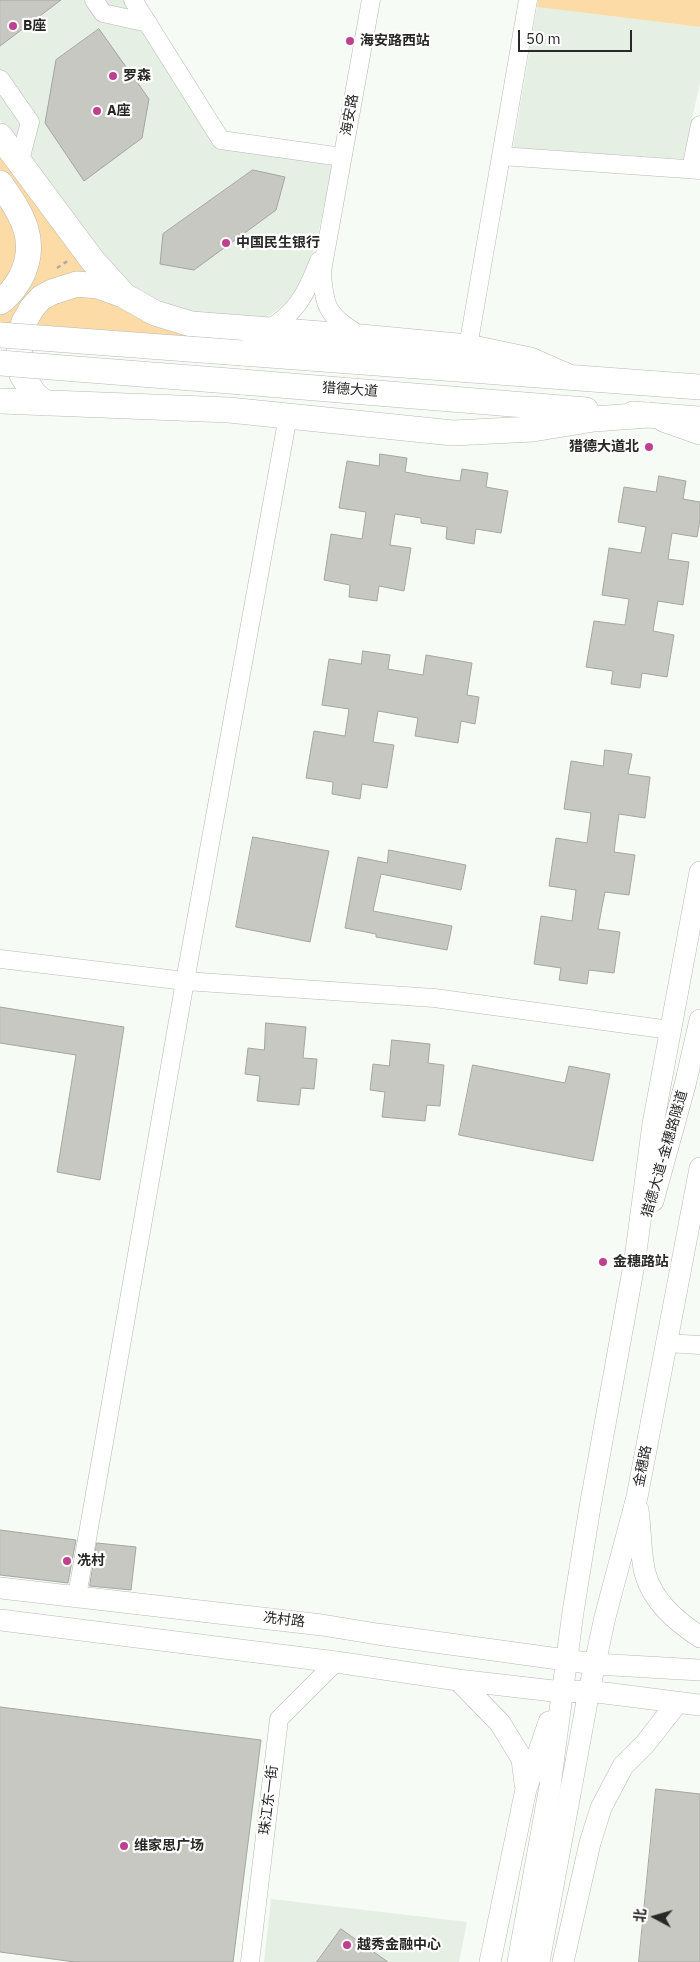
<!DOCTYPE html>
<meta charset="utf-8">
<style>
body{margin:0}
#map{position:relative;width:700px;height:1962px;overflow:hidden;background:#f6fbf5;font-family:"IBM Plex Sans","Noto Sans SC",sans-serif}
canvas{display:block}
.north{position:absolute;left:630px;top:1892px;width:50px;height:50px;-webkit-text-stroke:4px #fff;paint-order:stroke;rotate:276deg;font-size:14px;font-weight:700;line-height:20px;text-align:center;color:#282927}
.north::after{content:'';display:block;margin:auto;width:18px;height:22px;background:#282927;clip-path:polygon(50% 0,100% 100%,50% 72%,0 100%)}
.scale{position:absolute;left:518px;top:30px;width:114px;height:22px;box-sizing:border-box;border:2px solid #282927;border-top:0;padding-left:6px;font-size:15px;line-height:18px;white-space:nowrap;color:#282927;-webkit-text-stroke:4px #fff;paint-order:stroke}
</style>
<div id="map">
<canvas width="700" height="1962"></canvas>
<div class="north">北</div>
<div class="scale">50 m</div>
</div>
<script>
const context = document.querySelector('canvas').getContext('2d');
context.lineJoin = 'round';
function paint(path, color) {
  context.fillStyle = color;
  context.fill(path, 'evenodd');
}
function strokePath(path, color, width, dash) {
  context.strokeStyle = color;
  context.lineWidth = width;
  context.lineCap = dash ? 'butt' : 'round';
  context.setLineDash(dash || []);
  context.stroke(path);
}
function drawText(font, color, halo, rows, align = 'center') {
  context.font = font + ' "IBM Plex Sans","Noto Sans SC",sans-serif';
  context.lineWidth = 4.5;
  context.setLineDash([]);
  context.textBaseline = 'middle';
  context.strokeStyle = halo;
  context.fillStyle = color;
  for (const [text, x, y, turn = 0] of rows) {
    context.save();
    context.translate(x, y);
    context.rotate((+turn || 0) * Math.PI / 180);
    context.textAlign = isNaN(turn) ? turn : align;
    if (halo) context.strokeText(text, 0, 0);
    context.fillText(text, 0, 0);
    context.restore();
  }
}
const built = new Path2D(`
 M0 0H126L217 145 333 163 314 254 290 301 264 319 194 316 129 291 33 168 0 120Z
 M537 7 700 27V83L683 159 513 148Z
 M271 1899 467 1922 459 1962H264Z`);
const green = new Path2D(`
 M538 0H700V27L537 7Z
 M0 148 148 319 206 344 0 326Z`);
const building = new Path2D(`
 M0 0H61L0 46Z
 M99 29 149 99 142 138 84 181 45 123 56 60Z
 M253 170 285 177 276 210 194 270 160 264 163 234Z
 M380 454 407 458 405 472 427 476 460 481 462 469 488 473 486 487 508 491 501 533 476 529 474 544 446 539 447 527 421 523V518L395 514 390 545 411 548 404 591 379 586 377 601 349 597 350 585 324 580 331 534 362 539 366 512 339 508 347 461 379 466Z
 M659 476 686 481 683 499 700 502V520L697 537 672 533 668 559 689 562 683 605 658 601 653 631 674 635 667 677 642 673 640 688 611 684 613 671 586 667 594 621 625 625 629 599 602 595 609 548 641 553 646 527 618 522 624 487 656 492Z
 M363 651 390 655 388 669 423 675 426 655 472 663 467 695 479 697 475 724 461 721 458 743 415 736 418 718 378 711 373 742 394 745 387 788 362 784 360 799 332 794 333 782 306 778 314 731 345 736 349 709 322 705 329 659 361 664Z
 M605 750 632 754 628 774 650 777 645 818 619 814 614 852 635 855 629 895 605 892 602 907 598 929 620 932 614 973 589 970 587 984 559 980 561 968 534 964 541 916 572 921 576 890 549 886 556 838 587 843 591 813 564 809 571 761 603 766Z
 M253 837 329 851 310 942 236 927Z
 M389 850 466 865 461 890 381 874 373 911 452 926 447 950 376 937V934L345 928 358 857 387 863Z
 M0 1007 124 1027 100 1180 57 1172 76 1055 0 1043Z
 M266 1023 306 1027 303 1058 317 1059 314 1089 301 1088 299 1105 257 1101 260 1076 245 1074 248 1048 264 1050Z
 M392 1040 430 1044 428 1063 444 1065 440 1106 427 1105 425 1121 382 1117 385 1092 370 1090 373 1064 389 1066Z
 M473 1065 565 1083 569 1066 610 1074 593 1161 459 1135Z
 M0 1530 76 1540 68 1583 0 1575Z
 M97 1543 136 1547 131 1590 90 1586Z
 M0 1707 261 1740 233 1962H75L0 1952Z
 M656 1789 700 1794V1962H639Z
 M341 1929 388 1962H317Z`);
const path = new Path2D(`
 M57 268 69 260`);
const minor = new Path2D(`
 M94 0 103 13 148 23
 M133 0 221 140 342 157
 M0 79 30 122 19 164
 M501 156 700 170
 M691 169 700 125
 M266 330C296 315 307 292 319 261
 M361 336C328 315 324 310 322 271L371 0
 M468 347 528 0
 M0 959 185 981 434 998 670 1030
 M666 1343 700 1345
 M77 1596 185 981 288 416
 M250 1962 279 1719 336 1662`);
const major = new Path2D(`
 M663 421 700 434
 M653 1201 685 1085 700 1020
 M638 1510C641 1530 640 1553 645 1573 653 1602 676 1621 700 1637
 M0 1588 322 1625 377 1634 595 1664 700 1670
 M0 1620 336 1662 458 1680 562 1692 589 1691 700 1705
 M458 1680 500 1723 522 1759 525 1784
 M490 1962 526 1789 549 1722
 M518 1962 550 1786 573 1612 590 1507 635 1259 653 1124 700 872
 M539 1962 589 1691 605 1617 637 1497 700 1168
 M563 1962 590 1843 601 1808 623 1766 645 1744 677 1703`);
const highway = new Path2D(`
 M0 136 93 261 122 293
 M0 183C22 214 40 242 20 279 15 287 8 297 0 302
 M242 353 700 387
 M242 382 586 410
 M0 401 229 410 453 433 533 429 594 419 649 415
 M45 403 34 394 22 375 19 345 24 322 32 308 41 298 52 292 77 284 98 286 123 295 155 313 191 324 361 337 468 347 530 360 569 377
 M633 414 700 419`);
const highwayBridge = new Path2D(`
 M0 335 242 353
 M0 363 242 382`);
const markers = [
 [13,26,5,"#be418f"],
 [350,41,5,"#be418f"],
 [113,76,5,"#be418f"],
 [97,111,5,"#be418f"],
 [226,243,5,"#be418f"],
 [649,447,5,"#be418f"],
 [603,1262,5,"#be418f"],
 [67,1561,5,"#be418f"],
 [124,1846,5,"#be418f"],
 [347,1945,5,"#be418f"]
];
const poiNames = [
 ["B座",23,26],
 ["海安路西站",360,41],
 ["罗森",123,76],
 ["A座",107,111],
 ["中国民生银行",236,243],
 ["猎德大道北",639,447,"right"],
 ["金穗路站",613,1262],
 ["冼村",77,1561],
 ["维家思广场",134,1846],
 ["越秀金融中心",357,1945]
];
const streetNames = [
 ["海安路",350,115,-80],
 ["猎德大道",350,390,4],
 ["猎德大道-金穗路隧道",665,1154,-74],
 ["金穗路",643,1466,-79],
 ["冼村路",284,1620,7],
 ["珠江东一街",269,1800,-83]
];
paint(built, '#e5efe4');
paint(green, '#fcdba6');
paint(building, '#c7c8c1');
strokePath(building, '#a5a69f', 1);
strokePath(minor, '#b6bab5', 19);
strokePath(major, '#b6bab5', 22);
strokePath(highway, '#b6bab5', 26);
strokePath(path, '#a9aca8', 2.5, [4, 4]);
strokePath(minor, '#fff', 18);
strokePath(major, '#fff', 21);
strokePath(highway, '#fff', 25);
strokePath(highwayBridge, '#b6bab5', 26, []);
strokePath(highwayBridge, '#fff', 25);
for (const [x, y, r, color] of markers) {
  const dot = new Path2D();
  dot.arc(x, y, r, 0, 2 * Math.PI);
  context.fillStyle = color;
  context.fill(dot);
  strokePath(dot, '#fff', 2);
}
drawText('bold 14px', '#282927', '#fff', poiNames, 'left');
drawText('14px', '#282927', '#fff', streetNames);
</script>
